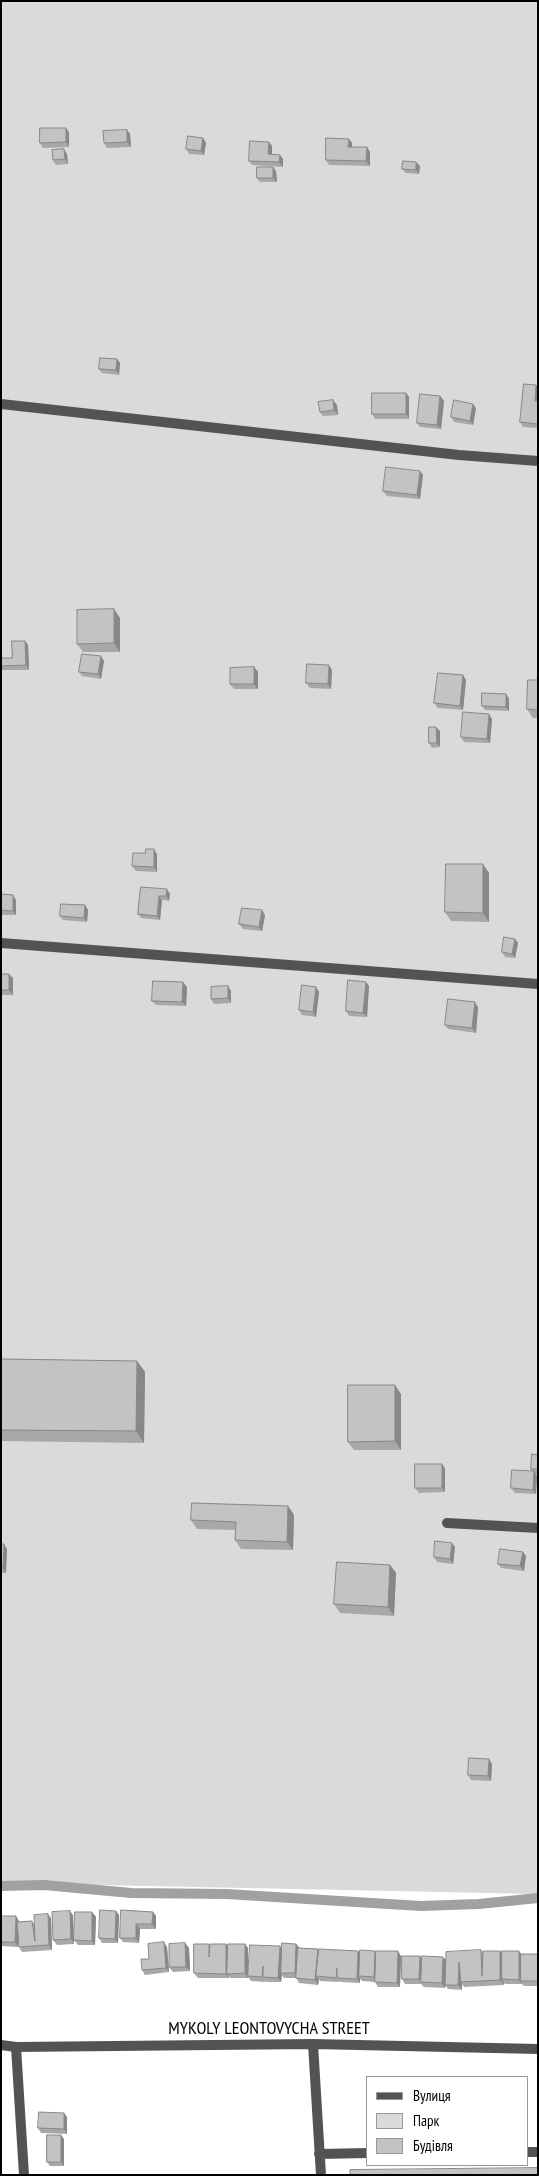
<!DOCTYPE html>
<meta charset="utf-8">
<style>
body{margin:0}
#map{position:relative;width:539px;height:2176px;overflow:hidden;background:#fff;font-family:"PT Sans Narrow",sans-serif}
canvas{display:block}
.frame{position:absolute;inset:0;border:2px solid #000;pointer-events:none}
.legend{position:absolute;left:366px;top:2076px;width:162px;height:90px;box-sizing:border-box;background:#fff;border:1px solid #999;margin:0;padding:6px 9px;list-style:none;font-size:15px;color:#000}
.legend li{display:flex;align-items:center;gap:10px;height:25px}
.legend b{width:25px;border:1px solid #999}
</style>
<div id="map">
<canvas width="539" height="2176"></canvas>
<div class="frame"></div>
<ul class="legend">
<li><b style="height:6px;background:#535353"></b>Вулиця</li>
<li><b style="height:14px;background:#dadada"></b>Парк</li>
<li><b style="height:14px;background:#c3c3c3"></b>Будівля</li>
</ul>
</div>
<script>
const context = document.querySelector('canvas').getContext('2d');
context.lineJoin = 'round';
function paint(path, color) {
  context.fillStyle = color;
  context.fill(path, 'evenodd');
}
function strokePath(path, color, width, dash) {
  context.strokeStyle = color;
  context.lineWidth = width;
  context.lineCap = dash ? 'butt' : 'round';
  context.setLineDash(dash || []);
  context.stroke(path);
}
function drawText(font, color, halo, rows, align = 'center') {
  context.font = font + ' "PT Sans Narrow",sans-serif';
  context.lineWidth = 4.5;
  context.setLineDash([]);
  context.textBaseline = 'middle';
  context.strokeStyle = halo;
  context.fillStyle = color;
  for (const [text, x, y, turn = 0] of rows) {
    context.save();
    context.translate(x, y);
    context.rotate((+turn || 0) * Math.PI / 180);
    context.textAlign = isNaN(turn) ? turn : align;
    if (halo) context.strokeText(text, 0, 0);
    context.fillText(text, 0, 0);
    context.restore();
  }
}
const green = new Path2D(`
 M1 1H538V1894L1 1883Z`);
const stream = new Path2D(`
 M1 1886 44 1885 131 1893 226 1894 421 1906 479 1904 538 1898`);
const lane = new Path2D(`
 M1 404 459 455 538 461
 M1 943 538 984
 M447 1523 538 1528
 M313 2044 321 2175
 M16 2047 24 2175
 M528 2152H538
 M319 2154 368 2153`);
const street = new Path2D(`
 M1 2045 16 2047 313 2044 538 2049`);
const wall = new Path2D(`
 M127 130 130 134 131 147 107 148 104 143Z
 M69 132V147L43 148 40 143Z
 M203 138 206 143 204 155 189 154 186 149Z
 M349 139 352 143V147H367L370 152V166L329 165 326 160Z
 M269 142 272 146V154L283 159V167L252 165 249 161Z
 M67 154 68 164 56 165 53 160Z
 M420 166 419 174 406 173 402 169Z
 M273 167 276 171 277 182H260L257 178Z
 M117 359 120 363 119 375 102 373 99 369Z
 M538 388V428L523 427 520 422Z
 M406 393 409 397V419H375L372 414Z
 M440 396 444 401 441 429 420 427 417 423Z
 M337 405 338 415 323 416 320 412Z
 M476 408 473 425 454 422 451 417Z
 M423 475 420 499 387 496 383 491Z
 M120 618V652H83L77 644Z
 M25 641 28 645 29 670H1V658H12Z
 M104 661 101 679 82 676 79 672Z
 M254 667 258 672V689H234L230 684Z
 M332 670 331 689 310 688 306 683Z
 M466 680 463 710 438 708 434 703Z
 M538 680V718H533L527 709Z
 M506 694 509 699V711L485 710 482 706Z
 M492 719 490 743 464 742 461 737Z
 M440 731V747L432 748 429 743Z
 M157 854V872L136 871 132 866Z
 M489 873V922L451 921 445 912Z
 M141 887 170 894 169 901 162 900 160 920 141 918 138 914Z
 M1 894 13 895 16 900V915H1Z
 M85 905 88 910 87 922 63 920 60 916Z
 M265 915 262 931 243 929 239 924Z
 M515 939 518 943 515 958 505 957 502 952Z
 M1 974 13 978V995H1Z
 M366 982 369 986 367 1017 349 1016 346 1011Z
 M228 986 231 991V1003L214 1004 211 999Z
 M187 987 186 1006 156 1005 152 1001Z
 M316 987 319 992 316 1017 302 1015 299 1010Z
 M478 1007 476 1033 448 1029 445 1025Z
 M1 1359 137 1361 145 1372 144 1443 1 1441Z
 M401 1394V1450H354L348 1442Z
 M538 1455V1474H536L537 1476 536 1494 515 1493 511 1488 532 1471 531 1469Z
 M445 1468V1492L419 1493 415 1488Z
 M288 1506 294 1515 293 1550 241 1549 235 1540 236 1530 197 1529 191 1520Z
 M1 1544 7 1549 6 1573H1Z
 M455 1547 453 1564 437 1562 434 1557Z
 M526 1556 524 1571 501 1568 498 1564Z
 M390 1565 396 1573 394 1616 340 1613 334 1604Z
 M492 1764 491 1781 471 1780 468 1775Z
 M121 1910 153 1912 156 1916V1929H140L139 1943 123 1942 120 1938Z
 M116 1911 119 1915 118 1943H102L99 1938Z
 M92 1912 96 1917 95 1945H78L74 1940Z
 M73 1915 74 1944 57 1945 53 1940Z
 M1 1916 19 1921V1922L32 1921 34 1924 51 1918 52 1950 22 1952 19 1947 18 1939V1947L1 1946Z
 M185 1943 189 1948 190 1971 173 1972 169 1967Z
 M209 1944 210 1945 228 1946 245 1944 248 1948V1967L282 1948 296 1944 299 1948 318 1949 319 1951 360 1953 375 1951 376 1953 401 1956 400 1987H378L375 1982 362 1981 360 1979V1983L341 1982 339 1981V1982L320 1981 319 1979 318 1985 299 1983 296 1978H284L282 1975 281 1982H266L265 1980V1982L251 1981 248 1977V1978H230L229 1976V1978H198L194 1973Z
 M167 1947 169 1972 145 1975 142 1970 149 1959Z
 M481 1950 483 1952 500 1951 502 1953 521 1954H538V1986H524L522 1984H505L504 1983V1985L464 1987 462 1984V1990L448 1989 446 1986 445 1988 424 1987 421 1984H405L402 1979 422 1959 446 1960Z
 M64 2113 67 2117V2134L41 2133 38 2128Z
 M64 2139V2166H50L47 2162Z`);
const shadedWall = new Path2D(`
 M66 128 69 132V147L66 142Z
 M127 130 130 134 131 147 127 142Z
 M203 138 206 143 204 155 201 151Z
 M349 139 352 143V152L348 147Z
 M269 142 272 146V159L268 154Z
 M367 147 370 152V166L366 161Z
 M64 149 67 154 68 164 65 159Z
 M280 155 283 159V167L279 162Z
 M416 162 420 166 419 174 416 170Z
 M273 167 276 171 277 182 273 178Z
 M117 359 120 363 119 375 116 370Z
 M536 385 538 388V406L535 401Z
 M406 393 409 397V419L406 414Z
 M440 396 444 401 441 429 437 425Z
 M333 400 337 405 338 415 334 410Z
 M473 404 476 408 473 425 470 421Z
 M420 471 423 475 420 499 417 495Z
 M114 609 120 618V652L114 643Z
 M25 641 28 645 29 670 26 665Z
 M101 656 104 661 101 679 98 674Z
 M329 665 332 670 331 689 328 684Z
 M254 667 258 672V689L254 684Z
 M463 675 466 680 463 710 460 706Z
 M506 694 509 699V711L506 707Z
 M489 714 492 719 490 743 487 739Z
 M436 727 440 731V747L437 743Z
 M154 849 157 854V872L154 867Z
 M483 864 489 873V922L483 913Z
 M167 889 170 894 169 901 166 896Z
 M13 895 16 900V915L13 911Z
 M159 896 162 900 160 920 157 916Z
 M85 905 88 910 87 922 84 918Z
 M262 910 265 915 262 931 259 927Z
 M515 939 518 943 515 958 512 954Z
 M9 974 13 978V995L9 990Z
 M183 982 187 987 186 1006 182 1002Z
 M366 982 369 986 367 1017 363 1013Z
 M228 986 231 991V1003L228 998Z
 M316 987 319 992 316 1017 313 1012Z
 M475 1002 478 1007 476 1033 472 1028Z
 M137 1361 145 1372 144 1443 136 1431Z
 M395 1385 401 1394V1450L395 1441Z
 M442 1464 445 1468V1492L442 1488Z
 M534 1471 537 1476 536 1494 533 1490Z
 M288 1506 294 1515 293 1550 287 1542Z
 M452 1543 455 1547 453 1564 450 1559Z
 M4 1544 7 1549 6 1573 3 1568Z
 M523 1552 526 1556 524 1571 520 1566Z
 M390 1565 396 1573 394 1616 388 1607Z
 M489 1759 492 1764 491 1781 488 1776Z
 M70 1911 73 1915 74 1944 71 1939Z
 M116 1911 119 1915 118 1943 115 1939Z
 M92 1912 96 1917 95 1945 92 1941Z
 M153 1912 156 1916V1929L152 1924Z
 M48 1914 51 1918 52 1950 49 1945Z
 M16 1916 19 1921 18 1947 15 1942Z
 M136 1924 140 1929 139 1943 136 1938Z
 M164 1942 167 1947 169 1972 166 1968Z
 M185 1943 189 1948 190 1971 186 1967Z
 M226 1944 230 1949 227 1974 229 1976V1978L226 1974Z
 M245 1944 248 1948V1978L245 1973Z
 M296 1944 300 1948 298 1978 295 1973Z
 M280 1946 283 1950 281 1973 282 1975 281 1982 278 1978Z
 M318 1949 321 1954 316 1976 319 1979 318 1985 315 1980Z
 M358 1951 362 1955 359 1976 360 1979V1983L357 1979Z
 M375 1951 378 1955 377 1982 374 1977Z
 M398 1951 401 1956 400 1987 397 1983Z
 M500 1951 504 1956 502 1979 504 1983V1985L500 1980Z
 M519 1951 522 1955 521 1981 522 1984 519 1980Z
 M420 1956 423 1961 421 1982 419 1979Z
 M443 1957 447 1961 445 1985V1988L442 1983Z
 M459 1962 461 1982 462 1984V1990L458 1985Z
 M64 2113 67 2117V2134L64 2129Z
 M61 2135 64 2139V2166L61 2162Z`);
const building = new Path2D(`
 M40 128H66V142L40 143Z
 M127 130V142L104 143 103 131Z
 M188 136 203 138 201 151 186 149Z
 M326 138 349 139 348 147H367L366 161 326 160Z
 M250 141 269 142 268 154 280 155 279 162 249 161Z
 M64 149 65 159 53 160 52 150Z
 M403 161 416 162V170L402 169Z
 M257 167H273V178H257Z
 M100 358 117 359 116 370 99 369Z
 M524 384 536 385 535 401H538V424L520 422Z
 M372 393H406V414H372Z
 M420 394 440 396 437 425 417 423Z
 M333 400 334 410 320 412 318 402Z
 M454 400 473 404 470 421 451 417Z
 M386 467 420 471 417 495 383 491Z
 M114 609V643L77 644V610Z
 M12 641H25L26 665 1 666V658H12Z
 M82 654 101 656 98 674 79 672Z
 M307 664 329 665 328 684 306 683Z
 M254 667V684H230V668Z
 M438 673 463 675 460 706 434 703Z
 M528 680H538V710L527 709Z
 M482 693 506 694V707L482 706Z
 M463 712 489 714 487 739 461 737Z
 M429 727H436L437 743H429Z
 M146 849H154V867L132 866 133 853H145Z
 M446 864H483V913L445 912Z
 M141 887 167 889 166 896H159L157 916 138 914Z
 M1 894 13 895V911L1 910Z
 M61 904 85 905 84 918 60 916Z
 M242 908 262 910 259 927 239 924Z
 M504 937 515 939 512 954 502 952Z
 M1 974H9V990H1Z
 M348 980 366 982 363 1013 346 1011Z
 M153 981 183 982 182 1002 152 1001Z
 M302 985 316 987 313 1012 299 1010Z
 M228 986V998L211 999V987Z
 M448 999 475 1002 472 1028 445 1025Z
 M1 1359 137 1361 136 1431 1 1430Z
 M348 1385H395V1441L348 1442Z
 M532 1454 538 1455V1469H531Z
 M415 1464H442V1488H415Z
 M512 1470 534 1471 533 1490 511 1488Z
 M192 1503 288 1506 287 1542 235 1540 236 1522 191 1520Z
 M435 1541 452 1543 450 1559 434 1557Z
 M1 1544H4L3 1568H1Z
 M500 1549 523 1552 520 1566 498 1564Z
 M337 1562 390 1565 388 1607 334 1604Z
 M469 1758 489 1759 488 1776 468 1775Z
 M100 1910 116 1911 115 1939 99 1938Z
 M121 1910 153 1912 152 1924H136V1938H120Z
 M70 1911 71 1939 53 1940 52 1912Z
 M75 1912H92V1941L74 1940Z
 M48 1914 49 1945 19 1947 17 1922 32 1921 35 1941 34 1915Z
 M1 1916H16L15 1942H1Z
 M164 1942 166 1968 142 1970 141 1959H149L148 1944Z
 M185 1943 186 1967H169V1944Z
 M282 1943 296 1944 295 1973H281Z
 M194 1944H209V1957L210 1944H226V1974L194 1973Z
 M228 1944H245V1973L227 1974Z
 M250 1945 280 1946 278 1978 263 1977V1966L262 1977 248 1976Z
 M298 1948 318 1949 315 1980 296 1978Z
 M319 1949 358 1951 357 1979 337 1978V1968L336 1978 316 1976Z
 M360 1950 375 1951 374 1977 359 1976Z
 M481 1950 482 1976 483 1951H500V1980L461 1982 459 1962 458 1985H445L446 1952Z
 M376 1951H398L397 1983 375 1982Z
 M502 1951H519V1980L502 1979Z
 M521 1954H538V1981H521Z
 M402 1956H420L419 1979H402Z
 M422 1956 443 1957 442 1983 421 1982Z
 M39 2112 64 2113V2129L38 2128Z
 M47 2135H61V2162H47Z
 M538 2168V2175H350V2170Z`);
const streetNames = [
 ["MYKOLY LEONTOVYCHA STREET",269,2029]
];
paint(green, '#dadada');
strokePath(stream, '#a1a1a1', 10);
strokePath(lane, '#535353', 10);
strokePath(street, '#535353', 10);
paint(wall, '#a8a8a8');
paint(shadedWall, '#888');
paint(building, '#c3c3c3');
strokePath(building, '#888', 1);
drawText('18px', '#000', '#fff', streetNames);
</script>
